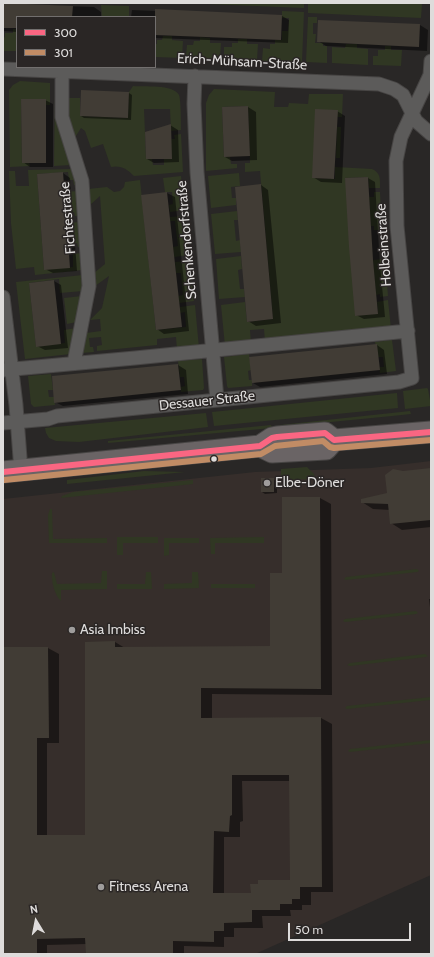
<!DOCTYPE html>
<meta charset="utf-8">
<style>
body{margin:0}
#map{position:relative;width:434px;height:957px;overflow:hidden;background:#292726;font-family:Cabin,sans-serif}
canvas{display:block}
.frame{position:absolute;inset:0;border:4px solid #dedcdb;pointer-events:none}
.legend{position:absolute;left:16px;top:16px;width:140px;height:52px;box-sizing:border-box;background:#2a2625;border:1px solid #726f6e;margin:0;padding:5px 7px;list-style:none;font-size:12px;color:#dedcdb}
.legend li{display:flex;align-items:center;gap:8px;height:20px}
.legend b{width:20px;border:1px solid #726f6e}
.north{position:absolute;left:16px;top:901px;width:40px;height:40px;-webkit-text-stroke:3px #2a2625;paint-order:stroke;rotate:350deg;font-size:11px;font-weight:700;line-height:16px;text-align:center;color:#dedcdb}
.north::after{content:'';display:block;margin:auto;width:14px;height:18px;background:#dedcdb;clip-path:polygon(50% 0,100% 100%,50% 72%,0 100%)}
.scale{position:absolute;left:288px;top:923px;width:123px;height:18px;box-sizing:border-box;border:2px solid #dedcdb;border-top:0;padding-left:5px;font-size:12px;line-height:14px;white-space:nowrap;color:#dedcdb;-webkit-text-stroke:3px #2a2625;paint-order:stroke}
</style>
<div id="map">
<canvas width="434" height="957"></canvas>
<div class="frame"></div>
<ul class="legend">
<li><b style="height:5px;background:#fa6682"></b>300</li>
<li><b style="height:5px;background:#c18c65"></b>301</li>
</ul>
<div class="north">N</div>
<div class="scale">50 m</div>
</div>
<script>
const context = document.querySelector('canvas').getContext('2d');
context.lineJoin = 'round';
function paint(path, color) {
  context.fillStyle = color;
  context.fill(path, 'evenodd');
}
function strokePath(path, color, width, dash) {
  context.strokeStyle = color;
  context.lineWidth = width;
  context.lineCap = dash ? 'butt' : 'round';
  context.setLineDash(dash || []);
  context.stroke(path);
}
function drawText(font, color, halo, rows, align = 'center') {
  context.font = font + ' Cabin,sans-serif';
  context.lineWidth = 3;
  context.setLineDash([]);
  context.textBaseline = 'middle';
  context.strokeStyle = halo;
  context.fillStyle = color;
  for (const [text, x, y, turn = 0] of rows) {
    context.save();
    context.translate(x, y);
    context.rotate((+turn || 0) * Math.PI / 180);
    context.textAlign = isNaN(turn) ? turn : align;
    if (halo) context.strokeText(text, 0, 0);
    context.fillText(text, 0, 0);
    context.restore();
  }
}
const built = new Path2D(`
 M431 461V875L255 954H3V499L255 472 371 468Z`);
const green = new Path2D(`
 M183 3H304V8Z
 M308 3H412L422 4 421 18 308 13Z
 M101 5 129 6V17H102Z
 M282 11 304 12 302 62 262 61 263 48 270 49V44H275V40H282V31H288L289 18H282Z
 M308 17H317V23H313V34H316L315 43H323V46H327V63L306 62Z
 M13 29H17V51H3V38L5 37V33H13Z
 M163 36H172V40L183 41 182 58 155 57V44H157V40H162Z
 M200 37 210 38V43H221L220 59 186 57 187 45H193L194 41H200Z
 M238 39H247V44H258L257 60 224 59V47H232V43H238Z
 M346 44H357V48L368 49V65L332 63V47L345 48Z
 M385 46H391V50H402L401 66 373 65V56H378V50H385Z
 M20 81 50 83V105H46L45 99H21L22 162 29 163 30 166 10 167 9 90 13 85Z
 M55 85H57L71 165 54 166Z
 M67 85H69V98H80V116L128 118 129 92 133 86C144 87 173 84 179 95 181 100 181 123 181 130L171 131 170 109H144L146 159H152L153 165H164V159L171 139H175L174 135 181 134 183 172 134 176C127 169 121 165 111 167L103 144 91 148 85 131 81 128 74 139 67 115Z
 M214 89 275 92 274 107H288L289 103 308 104 309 94H343L342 117H337L313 178 335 179V167L372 169C381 173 380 179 380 188H369L368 177 345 178 378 313 377 302 388 300 391 329 265 342 264 329 250 330 251 343 225 346 221 305 245 302 247 322 273 319 260 171 245 172V163H250L248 106 222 107 224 157H230L231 164H237V168L206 171V103L209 95Z
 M337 127H341L340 158H336Z
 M73 169 77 185H74L73 180H69L68 172 37 174 44 269 73 267V254L81 253 82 270 35 275 34 267 16 269 11 223 9 171H15L16 186H29L28 170Z
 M239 173 240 186 231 187 232 198H236V205L211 208 208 176Z
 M181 176 185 210 170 212 169 205 173 204 172 192H165L163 178Z
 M140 180 156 330 186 327 185 312 180 313V307L195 305 199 348 177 350 176 337 157 339V345L97 351V346L102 345 101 337 89 338 90 347H93L94 352 81 353 86 333 101 331 100 319 90 320 102 308 109 276 95 286 94 273 105 264 100 196 89 206 88 189 107 187 114 192 120 191 124 187 125 182Z
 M78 191 80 216H75L74 212H70V216L66 217 65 205 70 204 69 193 64 194V192Z
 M374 192H380L382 230H374V226H371L369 197H374Z
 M237 211 238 220H234L236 241 240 240 241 252 215 254 211 214Z
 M185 216 189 255 174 257 173 247 178 246 175 221H170V217Z
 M80 222 82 247H78L77 243H72L71 235H67V223Z
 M241 256 242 269 238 270 240 289H244L245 297 219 299 216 259Z
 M385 259 388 296 380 297V294L376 295 373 260Z
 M190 261 194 301 179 303 178 296 183 295 181 273H176L175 262Z
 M83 275V291L60 293 59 279 29 283 36 346 65 343 64 330 76 328 71 354 25 359 16 282Z
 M82 296 77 322 67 324 64 298Z
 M392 340 396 371 380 373 379 367H384L383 357H378L375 342Z
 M249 354 251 370 248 371 249 380H252V386L228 388 227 386 224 357Z
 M202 359 204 388 203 390 181 392V387L185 386 184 377H180L178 361Z
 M51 374 53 390H48L49 397H54L55 405 34 407 31 404 28 376Z
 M427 388 428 389 431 406 405 409 403 391Z
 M397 393 398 408 214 426 212 412Z
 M410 411 411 414 392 416 280 427V425Z
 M206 413 208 427 79 442 56 441 49 438 46 433 45 428Z
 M271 425 272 428 108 443V441Z
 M307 467 314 474 315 479 281 480V469Z
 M144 471 185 472 67 484V480Z
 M193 480V484L61 498 62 496 73 492Z
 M50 509H52L53 539 107 538V543H49L48 515Z
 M117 537H158V543H123V555H117Z
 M264 537V543H215V554H211L210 538Z
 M164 538H199V543H169V555L164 556Z
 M417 569 419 571 417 572 346 580 344 579 346 577Z
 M102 571H107V589L61 590V601C55 596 51 581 52 573L54 572 57 584 101 583Z
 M146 572H151L152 589H117V584H145Z
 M192 572H198L199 588 164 589V584L192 583Z
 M211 584H255V588H211Z
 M416 611 418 613 416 614 345 622 343 621 345 619Z
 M425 654 428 656 426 657 350 666 347 665 350 663Z
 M431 697 430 700 347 709 345 708 347 706Z
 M431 740V743L350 752 348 751 350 749Z`);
const shadow = new Path2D(`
 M3 4 94 7 101 12V17H17V32L3 31Z
 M132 10 282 16 289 20 288 43 155 38V17H131Z
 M319 21 420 25 428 30 427 51 326 46 318 41Z
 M129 93 132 95 131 120 84 118 81 116Z
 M45 100 53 104V167H30L23 162Z
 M248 107 256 112 257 160 232 161 225 157 223 108Z
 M337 111 345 116 342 183 321 182 313 177Z
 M170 125 178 130 179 162 154 163 147 159Z
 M63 173 70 178 77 271 53 273 45 269Z
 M368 178 375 182 380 265 385 317 364 319 356 315Z
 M261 185 268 190 281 323 256 326 248 321Z
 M167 193 175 197 189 331 164 334 157 329 142 196Z
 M54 281 61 285 68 348 45 350 37 346Z
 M377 345 384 350 387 374 260 387 253 383Z
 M178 365 186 370 188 394 63 406 55 402 53 377Z
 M431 469V529V527L402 530 391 523 390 510 373 509 362 502 388 494 403 472Z
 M273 479 277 481V493L265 494 262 492Z
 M283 498H320L331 504 332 695 212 694V719L321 718 332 724 333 892H311V905H302V910H290L291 916H262L263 928H234V937H224V947L184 946V954H87V944L47 945V954H3V648H48L59 654V743H47V836H86L115 642 125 648 271 647 283 574ZM242 781H290L291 881 252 894H224V837H240V822L243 821Z
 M429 599H431V616Z`);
const building = new Path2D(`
 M3 3 73 6 72 17H17V28H3Z
 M155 9 282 15 281 40 155 35Z
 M318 20 420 24 419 47 317 42Z
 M81 90 129 92 128 118 80 116Z
 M21 99H46V163H22Z
 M248 106 250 156 224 157 222 107Z
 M315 109 338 110 334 179 312 178Z
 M171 124 172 159H146L145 132Z
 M63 172 70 268 44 270 37 174Z
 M368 177 373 260 378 314 355 316 349 247 345 178Z
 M261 184 273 319 247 322 235 187Z
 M167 192 182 327 156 330 141 195Z
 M54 280 61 344 36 347 29 283Z
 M377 344 380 370 252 383 249 357Z
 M178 364 181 390 54 403 52 376Z
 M431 468V520L390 524 388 504 361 503V499L387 493 385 475 393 469 403 471Z
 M261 478H274V492H261Z
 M282 497H320L321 689 201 688V718L321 717 322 887H300V899H292V904H280V910H252V922L224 923V931H214V942L173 941V954H86L85 938 37 939V954H3V647H48L49 738H37V835H85V642L115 641V647L270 646V573H282ZM232 775H289L290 880H258V884H250L251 893H213L214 831 229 832 230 816 232 815Z`);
const minor = new Path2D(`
 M3 69 379 84 394 89 403 95 416 121 431 134
 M62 71V117L82 181 89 286 74 363
 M195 76 194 104 197 172 217 400
 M3 297 16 405 21 471
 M3 370 135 358 408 331
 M3 423 48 419 57 416 399 382 412 378 397 226 396 161 401 137 430 75 431 61`);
const primary = new Path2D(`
 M260 446 272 452 326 449 334 440 431 432
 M3 472 260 446 272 438 277 437 325 433 334 440`);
const bus1 = new Path2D(`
 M3 472 260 446 272 438 277 437 325 433 334 440 431 432`);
const bus2 = new Path2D(`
 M4 480 261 454 275 446 323 441 330 447 334 448 431 440`);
const markers = [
 [214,459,3.5,"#dedcdb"],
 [267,483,4,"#9f9d9c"],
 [72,630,4,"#9f9d9c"],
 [101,887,4,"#9f9d9c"]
];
const streetNames = [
 ["Erich-Mühsam-Straße",242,62,3],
 ["Fichtestraße",68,218,-95],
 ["Schenkendorfstraße",187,240,-95],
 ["Holbeinstraße",384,245,-94],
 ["Dessauer Straße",207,401,-6]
];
const poiNames = [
 ["Elbe-Döner",275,483],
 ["Asia Imbiss",80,630],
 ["Fitness Arena",109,887]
];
paint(built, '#362e2b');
paint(green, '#303723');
paint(shadow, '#0007');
paint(building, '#413c35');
strokePath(minor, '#474544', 15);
strokePath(primary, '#474544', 23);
strokePath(minor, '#5c5b5a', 13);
strokePath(primary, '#6a6465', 21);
strokePath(bus1, '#fa6682', 6);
strokePath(bus2, '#c18c65', 6);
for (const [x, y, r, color] of markers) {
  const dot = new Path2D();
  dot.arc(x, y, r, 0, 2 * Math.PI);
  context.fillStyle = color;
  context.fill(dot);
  strokePath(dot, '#2a2625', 1.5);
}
drawText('14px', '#dedcdb', '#2a2625', streetNames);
drawText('14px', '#dedcdb', '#2a2625', poiNames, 'left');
</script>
